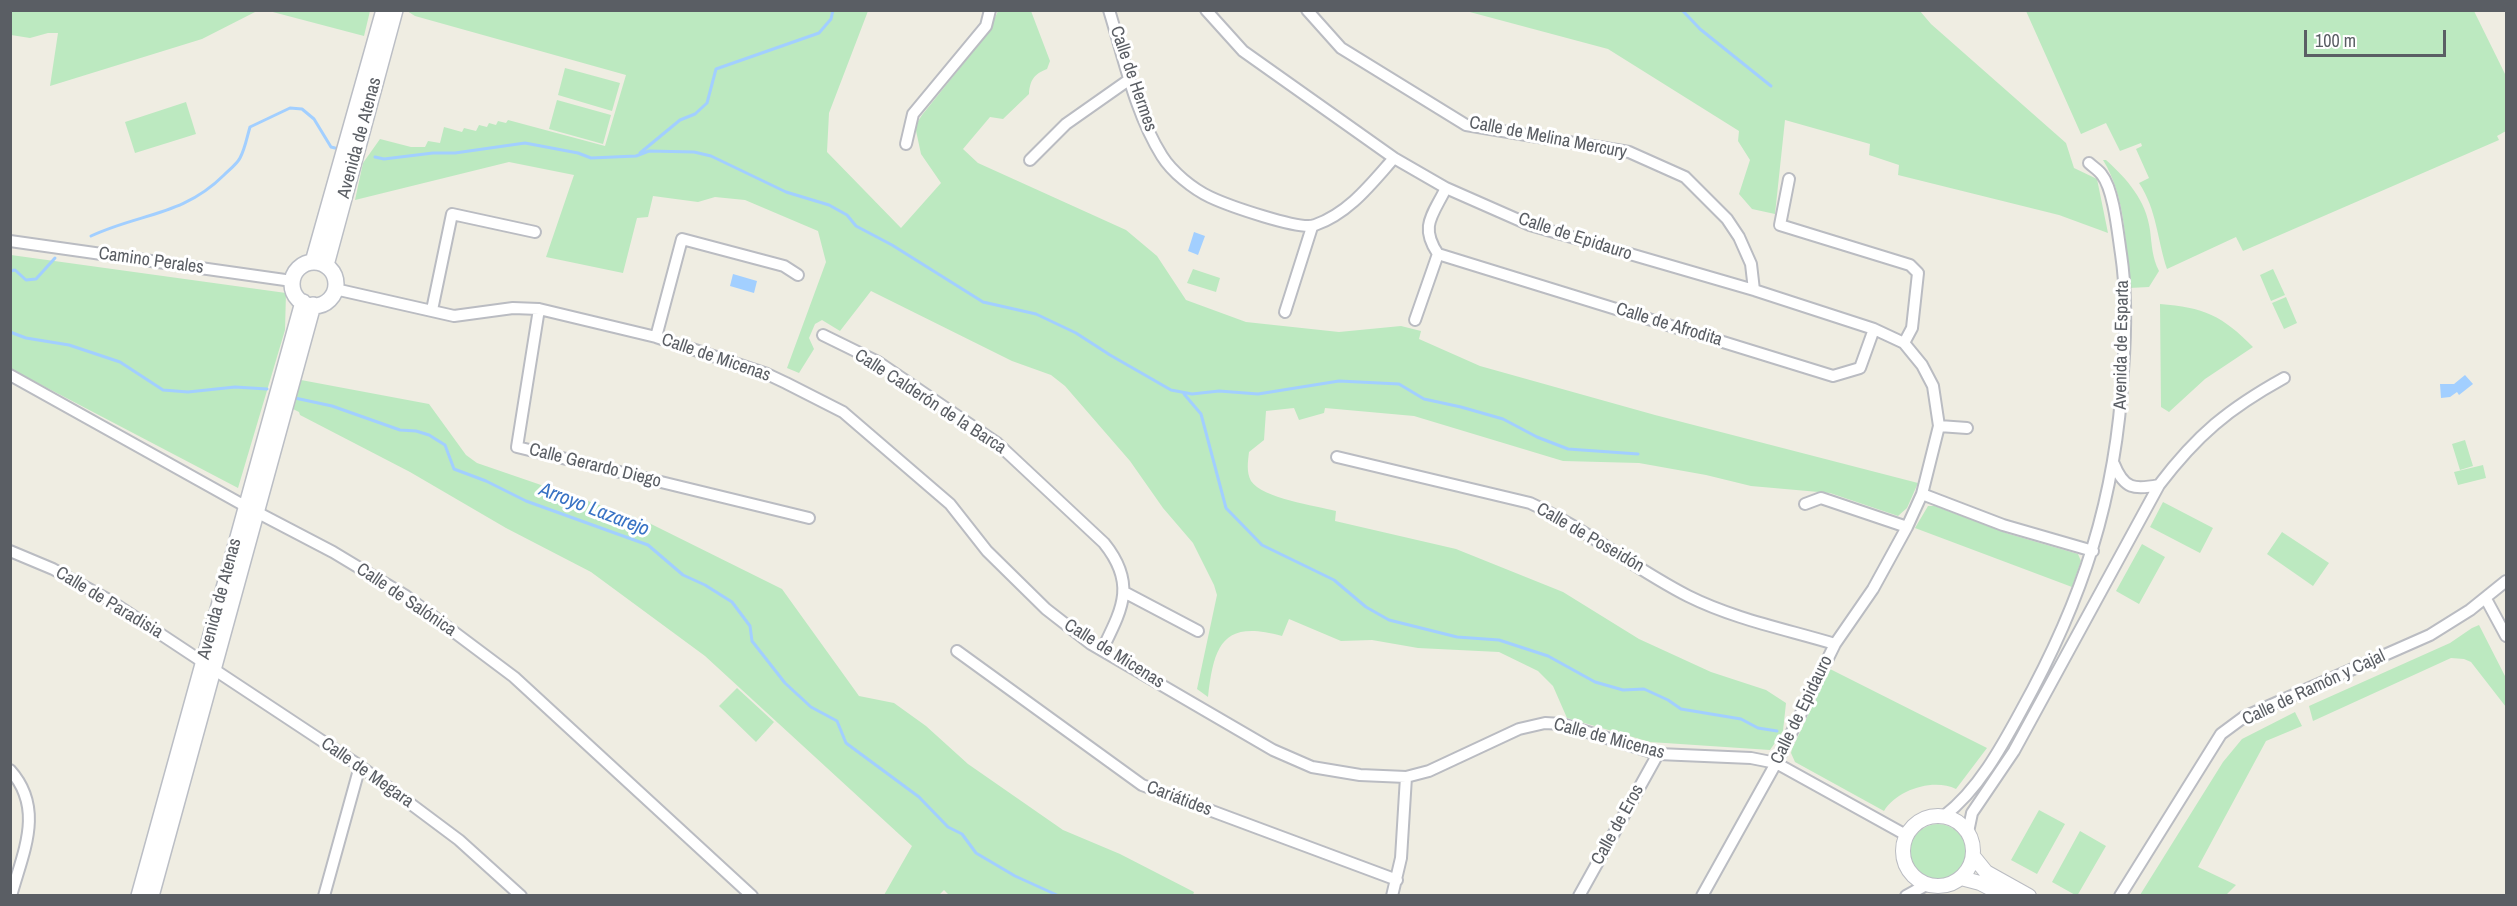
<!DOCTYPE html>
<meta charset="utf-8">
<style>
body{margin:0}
#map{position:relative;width:2517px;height:906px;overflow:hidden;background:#efede2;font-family:"Archivo Narrow",sans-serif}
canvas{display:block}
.frame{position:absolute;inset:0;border:12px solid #5a5e64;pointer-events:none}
.scale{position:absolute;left:2304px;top:30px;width:142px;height:27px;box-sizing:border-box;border:3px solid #5a5e64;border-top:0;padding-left:8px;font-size:18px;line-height:21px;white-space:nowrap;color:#5a5e64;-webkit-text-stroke:4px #fff;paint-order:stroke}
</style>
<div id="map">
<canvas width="2517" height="906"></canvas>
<div class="frame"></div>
<div class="scale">100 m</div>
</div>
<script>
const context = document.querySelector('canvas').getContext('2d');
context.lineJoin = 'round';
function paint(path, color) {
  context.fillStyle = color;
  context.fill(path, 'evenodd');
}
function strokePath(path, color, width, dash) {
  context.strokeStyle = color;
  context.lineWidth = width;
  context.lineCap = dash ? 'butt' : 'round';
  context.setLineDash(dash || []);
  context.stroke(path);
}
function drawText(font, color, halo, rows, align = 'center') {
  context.font = font + ' "Archivo Narrow",sans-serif';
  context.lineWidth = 6;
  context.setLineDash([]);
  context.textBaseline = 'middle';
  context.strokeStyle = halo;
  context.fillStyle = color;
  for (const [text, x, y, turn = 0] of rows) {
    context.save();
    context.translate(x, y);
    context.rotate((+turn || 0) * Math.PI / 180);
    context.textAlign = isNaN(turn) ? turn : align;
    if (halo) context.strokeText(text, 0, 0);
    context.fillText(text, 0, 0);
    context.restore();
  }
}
const green = new Path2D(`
 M10 11 11 10 257 11 202 39 50 86 58 33H48L30 38 11 35Z
 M269 11H370L364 36Z
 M407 11H868L829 113 827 152 901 228 941 183 921 154 915 126 922 115 988 33 998 11H1031L1050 61 1047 69C1034 74 1030 80 1029 94L1003 119 990 117 963 149 978 163 1126 230 1157 256 1186 300 1246 322 1339 332 1401 326 1421 331 1419 339 1480 366 1655 415 1918 483 1907 508 1898 516 1830 493 1751 486 1706 475 1639 463 1563 461 1414 416 1325 408 1324 413 1299 420 1294 408 1266 411 1264 440 1249 452C1248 461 1246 472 1251 481 1262 498 1316 506 1336 511L1335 521 1456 549 1563 592 1639 639 1711 672 1766 690 1786 703 1783 731 1770 750 1650 742 1567 718 1553 686 1538 671 1499 652 1418 648 1372 640 1341 641 1289 619 1282 636C1224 620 1214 643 1208 697L1197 689 1217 595 1214 585 1193 543 1163 508 1130 461 1065 386 1051 375 1012 361 871 291 840 331 822 320 815 324 809 338 814 349 799 373 787 368 826 262 818 231 745 200 715 197 698 202 653 196 648 217 637 218 623 273 546 257 574 175 509 162 355 200 363 163 380 139 411 147H425L428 141 440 143 444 127 462 132 464 128 476 131 479 125 487 127 489 123 496 125 498 121 506 123 508 120 605 146 626 75 415 16Z
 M1466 11H1920L1931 24 2066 143 2074 168 2097 179 2108 233 2059 215 1898 175 1899 165 1869 155 1870 144 1785 120 1775 214 1752 209 1739 194 1750 160 1738 141 1739 131 1608 49Z
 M2026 11H2474L2506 76V131L2497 136 2499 140 2243 251 2236 237 2167 269C2157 239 2157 210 2139 183L2149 178 2136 149 2142 146 2141 143 2120 151 2106 123 2081 134Z
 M565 68 620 83 612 111 558 95Z
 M557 100 611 115 603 144 549 129Z
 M186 102 196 134 135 153 125 122Z
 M2103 160H2106C2127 179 2146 200 2150 230 2152 246 2152 257 2159 271L2149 287 2129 288C2126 246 2126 197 2103 160Z
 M11 255 286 293 285 330 238 488 11 369Z
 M1193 269 1220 278 1216 292 1187 283Z
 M2273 269 2285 295 2271 301 2260 275Z
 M2286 297 2297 323 2284 329 2272 303Z
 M2160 304C2203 307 2223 316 2253 347L2205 379 2169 412 2161 407Z
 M301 380 429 404 466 455 477 463 643 520 782 589 859 696 894 703 926 726 968 764 1063 830 1120 854 1194 892 1193 895 950 896 944 890 939 895H884L912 846 705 656 591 572 506 528 410 472 300 415 299 412 293 409Z
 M2465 440 2473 466 2460 470 2452 444Z
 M2483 465 2486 478 2458 485 2454 472Z
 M2163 502 2213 528 2200 553 2150 527Z
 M1928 506H1935L2009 534 2078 554 2081 561 2072 587 1915 528Z
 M2282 532 2329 563 2313 586 2267 554Z
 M2142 544 2165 557 2139 604 2116 591Z
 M2479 625 2506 678V707L2471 662 2464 659 2451 658 2313 721 2309 706 2450 643 2472 628Z
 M1830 669 1987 748 1956 789C1933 778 1897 790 1884 811L1795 762 1791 753 1792 749Z
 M737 688 774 722 756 742 719 706Z
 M2295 712 2302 726 2266 741 2198 867 2236 885 2226 895H2140L2223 762 2242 739Z
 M2039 810 2065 824 2037 874 2011 860Z
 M1910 852a28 28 0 1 1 56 0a28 28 0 1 1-56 0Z
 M2080 831 2106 846 2077 896 2052 882Z`);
const water = new Path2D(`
 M1194 232 1205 236 1198 255 1188 251Z
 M733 274 757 281 754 293 730 286Z
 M2465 375 2473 384 2459 395 2457 392 2450 397 2441 398 2440 384H2454Z`);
const stream = new Path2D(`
 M1682 10 1700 29 1771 86
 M640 153 680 120 695 114 707 103 716 69 819 33 831 19 833 10
 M375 157 384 159 433 153H455L525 143 578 153 591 158 636 156 649 151 694 152 711 156 786 192 829 205 847 215 856 226 892 245 983 302 1036 314 1076 333 1110 355 1171 390 1192 394 1219 391 1258 394 1339 381 1399 384 1424 399 1461 407 1503 419 1537 437 1568 449 1638 454
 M91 236C140 213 183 216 224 175 229 170 237 164 240 158 245 149 247 137 250 127L290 108 302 109 314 119 331 147 335 148
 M10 271 15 270 26 280 36 279 55 258
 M10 332 26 338 69 345 120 362 163 390 188 392 235 387 267 389
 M1184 394 1201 414 1226 508 1262 545 1334 580 1366 607 1389 620 1457 637 1499 640 1548 656 1595 682 1623 690 1644 689 1668 700 1681 709 1741 719 1758 728 1777 731
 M295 398 332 406 400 430 416 431 429 435 445 445 454 469 486 481 526 501 648 545 683 575 705 585 732 602 750 626 752 641 785 683 811 707 837 721 846 743 919 797 948 827 962 834 976 853 1015 876 1059 896`);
const minor = new Path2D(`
 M1109 10C1124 58 1135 113 1162 156 1172 172 1193 189 1210 197 1227 205 1300 231 1315 225 1349 213 1371 184 1394 158
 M1206 10 1243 51 1394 158 1446 188 1530 225 1754 290 1874 329 1904 343 1922 365 1933 386 1939 426 1922 494 1907 527 1873 589 1835 644 1780 756 1702 896
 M1307 10 1341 48 1466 125 1629 152 1685 177 1727 219 1739 237 1751 264 1754 290
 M906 144 913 114 986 26 990 10
 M1030 160 1066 124 1130 79
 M1789 179 1780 225 1910 265 1918 273 1912 328 1904 343
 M1446 188C1433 215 1419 226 1438 254L1833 376 1860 368 1874 329
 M10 241 292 281
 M335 289 454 316 513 308 539 309 656 337 767 374 786 383 843 412 950 504 987 551 1046 609 1091 644 1273 750 1312 767 1360 775 1406 777 1429 771 1519 729 1545 723 1562 724 1658 754 1751 758 1776 763 1906 835
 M539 309 517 447 809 518
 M432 310 452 214 535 232
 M1285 312 1312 227
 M1415 320 1438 254
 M823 335 878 362 997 443 1104 543C1137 584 1122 609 1102 650
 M656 337 682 239 784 266 798 275
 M10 375 245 506 333 552 406 596 514 677 752 896
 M1939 426 1967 428
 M1337 457 1530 503C1586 529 1633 568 1688 596 1734 619 1785 629 1835 644
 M2114 464C2124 489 2134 490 2159 485
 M1922 494 2003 525 2093 551
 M1805 504 1821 498 1907 527
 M10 551 53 569 109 600 360 766 459 840 521 896
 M1124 592 1198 631
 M2486 599 2506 636
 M957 651 1142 785 1397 880
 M10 770C45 809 23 852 11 896
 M1944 816C1978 790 2001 748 2021 711 2083 599 2116 499 2123 371 2126 331 2127 294 2121 254 2118 235 2114 190 2102 175 2099 170 2093 167 2089 163
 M1968 832 1972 813 2014 751 2159 485C2197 435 2228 409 2284 378
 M324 896 360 766
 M1392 896 1401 858 1406 777
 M1579 896 1658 754
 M1906 896 1926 885
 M2120 896 2221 734 2244 717 2430 635 2470 610 2506 581`);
const tertiary = new Path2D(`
 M1903 851a35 35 0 1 1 70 0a35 35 0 1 1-70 0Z
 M1973 856 1986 872 2029 896
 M1961 878 1980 883 2005 896`);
const secondary = new Path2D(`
 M313 262 384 10
 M292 284a22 22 0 1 1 44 0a22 22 0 1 1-44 0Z
 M326 265 395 10
 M139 896 303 302
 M151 896 313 305`);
const streetNames = [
 ["Calle de Hermes",1133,79,71],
 ["Avenida de Atenas",360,138,-75],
 ["Calle de Melina Mercury",1548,138,11],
 ["Calle de Epidauro",1575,237,18],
 ["Camino Perales",151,261,8],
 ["Calle de Afrodita",1669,325,17],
 ["Avenida de Esparta",2122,345,-89],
 ["Calle de Micenas",716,358,19],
 ["Calle Calderón de la Barca",930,402,33],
 ["Calle Gerardo Diego",595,466,14],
 ["Calle de Poseidón",1590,538,30],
 ["Avenida de Atenas",220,599,-75],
 ["Calle de Salónica",406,600,34],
 ["Calle de Paradisia",109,603,31],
 ["Calle de Micenas",1114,654,32],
 ["Calle de Ramón y Cajal",2314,688,-25],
 ["Calle de Epidauro",1802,710,-64],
 ["Calle de Micenas",1609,739,15],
 ["Calle de Megara",367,773,35],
 ["Cariátides",1179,799,21],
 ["Calle de Eros",1618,825,-61]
];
const waterNames = [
 ["Arroyo Lazarejo",594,510,21]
];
paint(green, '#bce9c0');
paint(water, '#a2cfff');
strokePath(stream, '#a2cfff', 3);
strokePath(minor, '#babcc2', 14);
strokePath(tertiary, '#babcc2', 16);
strokePath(secondary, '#bbbec5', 18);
strokePath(minor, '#fff', 10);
strokePath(tertiary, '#fff', 14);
strokePath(secondary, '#fff', 15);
drawText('18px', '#5a5e64', '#fff', streetNames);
drawText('italic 20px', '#3872c4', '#fff', waterNames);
</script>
